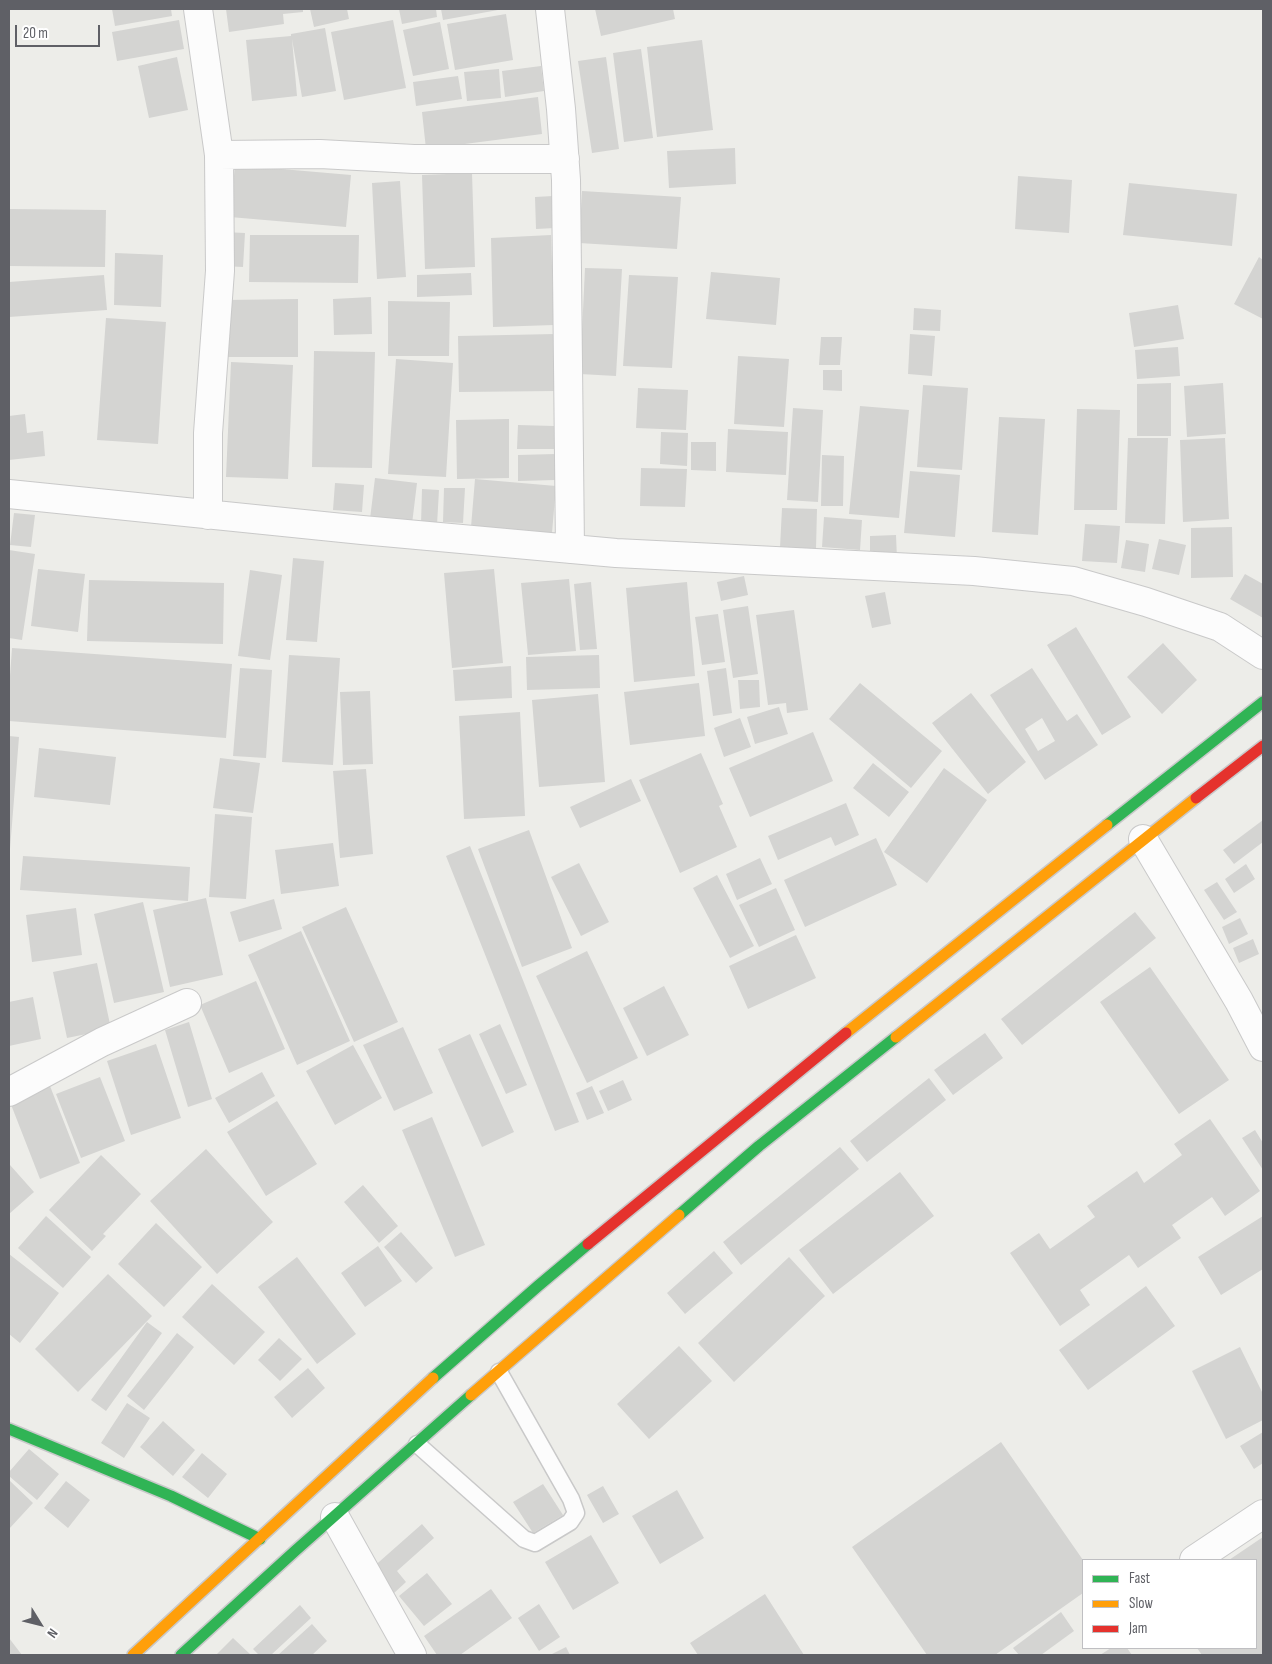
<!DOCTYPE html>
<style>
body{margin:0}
#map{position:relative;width:1272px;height:1664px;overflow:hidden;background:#edede9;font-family:"Sofia Sans Condensed",sans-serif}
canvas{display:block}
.frame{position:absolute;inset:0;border:10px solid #5f6066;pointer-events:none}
.legend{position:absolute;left:1082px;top:1559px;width:175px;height:90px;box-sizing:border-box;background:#fff;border:1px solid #bfbfc2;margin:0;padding:6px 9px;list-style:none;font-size:15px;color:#5f6066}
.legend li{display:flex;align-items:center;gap:10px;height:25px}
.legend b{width:25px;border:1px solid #bfbfc2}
.north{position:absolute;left:15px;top:1599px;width:50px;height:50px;-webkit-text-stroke:4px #fff;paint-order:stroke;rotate:126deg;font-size:14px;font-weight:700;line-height:20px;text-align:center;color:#5f6066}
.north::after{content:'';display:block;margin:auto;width:18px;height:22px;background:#5f6066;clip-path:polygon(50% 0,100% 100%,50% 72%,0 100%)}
.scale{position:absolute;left:15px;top:25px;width:85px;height:22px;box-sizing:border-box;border:2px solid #5f6066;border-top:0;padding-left:6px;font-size:15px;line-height:18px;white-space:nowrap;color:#5f6066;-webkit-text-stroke:4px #fff;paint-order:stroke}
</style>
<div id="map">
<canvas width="1272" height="1664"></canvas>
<div class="frame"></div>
<ul class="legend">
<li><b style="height:6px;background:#30b455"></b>Fast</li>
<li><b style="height:6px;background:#ff9f0a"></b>Slow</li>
<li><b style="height:6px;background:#e5322d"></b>Jam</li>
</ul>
<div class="north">N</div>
<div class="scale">20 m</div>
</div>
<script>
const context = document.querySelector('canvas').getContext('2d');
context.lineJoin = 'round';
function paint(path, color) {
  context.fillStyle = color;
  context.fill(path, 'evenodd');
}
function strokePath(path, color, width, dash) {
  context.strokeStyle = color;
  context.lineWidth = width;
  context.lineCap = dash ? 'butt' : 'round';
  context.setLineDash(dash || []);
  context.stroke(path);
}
const building = new Path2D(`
 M112 9H171L172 16 115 26Z
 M226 9H303V12L283 14 284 24 229 32Z
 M310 9H347L349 19 314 27Z
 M399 9H436L437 17 402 24Z
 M441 9H498V10L443 20Z
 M595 9H673L675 19 601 36Z
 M506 14 513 60 455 70 447 24Z
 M179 20 184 49 117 61 112 32Z
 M393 20 406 88 344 100 331 32Z
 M440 22 449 69 413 76 403 30Z
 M325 28 336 91 302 97 292 39 297 96 252 101 246 40 291 36V34Z
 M702 40 713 130 657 137 647 47Z
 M641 49 653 138 624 142 613 53Z
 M177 57 188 110 149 118 138 66Z
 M606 57 619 149 592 153 578 61Z
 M541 66 544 91 505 97 502 71Z
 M499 69 501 98 467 101 464 72Z
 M458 76 462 99 416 106 413 82Z
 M538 97 542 134 426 149 422 112Z
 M735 148 736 184 669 188 667 151Z
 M235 165 351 175 346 227 230 217Z
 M472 173 475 267 425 269 422 175Z
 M1018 176 1072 180 1069 233 1015 229Z
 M400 181 406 277 377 279 372 183Z
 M1129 183 1237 194 1232 246 1123 235Z
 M582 191 681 197 677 249 579 243Z
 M553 196 555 228 536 229 535 197Z
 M9 209 106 210 105 267 9 266Z
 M224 232 245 233 243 267 222 266Z
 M250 235H359L358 283 249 282Z
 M551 235 554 325 493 327 491 238Z
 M115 253 163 255 161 307 114 305Z
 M1259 257 1263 260V319L1234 304Z
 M585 268 622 269 616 376 580 374Z
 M711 272 780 278 776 325 706 319Z
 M471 273 472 295 417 297V275Z
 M104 275 107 310 9 317V282Z
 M629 275 678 277 672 368 623 366Z
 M371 297 372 334 334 335 333 299Z
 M298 299V357H226V300Z
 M388 301 450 302 449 356H388Z
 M1178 305 1184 339 1134 347 1129 313Z
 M914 308 941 310 940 331 913 330Z
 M106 318 166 322 158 444 97 440Z
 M555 334 556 391 459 392 458 336Z
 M910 334 935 336 932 376 908 374Z
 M821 337H842L840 365H819Z
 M1178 347 1180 376 1137 379 1135 350Z
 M314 351 375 352 372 468 312 467Z
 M738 356 789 359 784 427 734 424Z
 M396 359 453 363 446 477 388 474Z
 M231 362 293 365 288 479 226 477Z
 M823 370H842V391L823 390Z
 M1171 383V436H1137V384Z
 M1223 383 1226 434 1187 437 1184 386Z
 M923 385 968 388 962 470 917 467Z
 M638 388 688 390 686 430 636 428Z
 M860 406 909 410 899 518 849 514Z
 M793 408 823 410 818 502 787 500Z
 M1077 409 1120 410 1117 510H1074Z
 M25 414 27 433 43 431 45 456 9 460V416Z
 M999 417 1045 419 1038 535 992 532Z
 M509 419V478L457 479 456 420Z
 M518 425 554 426V449H517Z
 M728 429 788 432 786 475 726 472Z
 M661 432 688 433 687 466 660 464Z
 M1128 438H1168L1165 524 1125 523Z
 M1225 438 1229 519 1183 522 1180 440Z
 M691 442H716V471L691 470Z
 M555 454V480L518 481V455Z
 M822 455 844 456 843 506H821Z
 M641 468 687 469 685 507 640 506Z
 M910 471 960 475 955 537 904 533Z
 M375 478 417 483 412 524 370 519Z
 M475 479 556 486 552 533 471 527Z
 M335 483 364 485 362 512 333 510Z
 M444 488H465L463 523 443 522Z
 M422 489 439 490 437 525H421Z
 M782 508 817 509 816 549 780 548Z
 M14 513 35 515 31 547 10 545Z
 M824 517 862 520 860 550 822 547Z
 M1085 524 1120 526 1117 563 1082 561Z
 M1232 527 1233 577 1191 578V528Z
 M896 535 897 559H870V536Z
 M1159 539 1186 545 1179 575 1152 569Z
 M1126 540 1149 544 1145 572 1121 568Z
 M9 550 35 554 22 640 9 638Z
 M293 558 324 561 317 642 286 640Z
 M38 569 85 574 78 632 31 626Z
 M494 569 503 663 452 668 444 573Z
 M250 570 282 575 270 660 238 656Z
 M1245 574 1263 584V618L1230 599Z
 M744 576 748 595 721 601 717 582Z
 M569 579 576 651 528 655 521 583Z
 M89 580 224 583 223 644 87 641Z
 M591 582 597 649 580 650 574 584Z
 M687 582 695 676 634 682 626 588Z
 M885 592 891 624 872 628 865 596Z
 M748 606 758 674 733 678 723 610Z
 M794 610 808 710 787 713 786 703 768 705 756 615Z
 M718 614 725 662 702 665 695 617Z
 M1076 627 1131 717 1102 735 1047 645Z
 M1163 643 1197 680 1162 714 1127 677Z
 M12 648 232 664 226 738 9 721V690Z
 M289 655 340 658 333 765 282 762Z
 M599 655 600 688 527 690 526 657Z
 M511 666 512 698 455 701 453 670Z
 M240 668 272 670 266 758 233 756Z
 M726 668 732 713 713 716 707 671Z
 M1032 668 1067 721 1077 714 1098 745 1045 780 990 695ZM1042 718 1055 741 1038 751 1025 729Z
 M738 680H759L760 707 740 709Z
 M699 683 705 736 630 745 624 692Z
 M860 683 942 751 911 788 829 719Z
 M370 691 373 764 343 765 340 692Z
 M971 693 1026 762 988 794 932 723Z
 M598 694 605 782 539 787 532 700Z
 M779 707 788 734 755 744 747 717Z
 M520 712 525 816 464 819 459 716Z
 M740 718 751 747 724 757 714 728Z
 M813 732 833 781 750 817 729 768Z
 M9 736 19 737 10 849H9Z
 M39 748 116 757 110 805 34 797Z
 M701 753 723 804 719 806 737 847 680 873 639 780Z
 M220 758 260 763 253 813 213 808Z
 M873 763 909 792 889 817 853 788Z
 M944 768 987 800 927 883 884 852Z
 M366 769 373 854 340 858 333 771Z
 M631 779 641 801 580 828 570 807Z
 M846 803 859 835 835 846 831 837 778 860 768 836Z
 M215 814 252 817 246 899 209 897Z
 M1263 820V842L1234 864 1223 850Z
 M529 830 572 948 522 967 478 849Z
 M876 838 897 885 805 927 784 880Z
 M333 843 339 886 281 894 275 850Z
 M470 846 579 1122 555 1131 446 856Z
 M23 856 190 867 188 901 20 890Z
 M760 858 772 884 737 900 726 874Z
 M579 863 609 922 581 936 551 877Z
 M1246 864 1255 879 1234 893 1225 879Z
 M717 875 754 946 730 958 693 888Z
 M1217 882 1237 912 1224 920 1204 890Z
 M776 888 795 930 759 947 739 905Z
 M206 898 223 975 170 987 153 910Z
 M274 899 282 929 239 942 230 912Z
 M143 902 164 992 114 1003 94 914Z
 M346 907 398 1022 354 1042 302 927Z
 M76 908 82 955 32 962 26 915Z
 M1135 912 1156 938 1022 1045 1001 1019Z
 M1240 918 1248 934 1229 944 1222 927Z
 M301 931 350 1041 297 1065 248 955Z
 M796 935 816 978 748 1009 729 966Z
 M1253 939 1259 954 1239 963 1233 948Z
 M587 951 638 1058 587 1083 536 976Z
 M97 963 111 1029 67 1038 53 972Z
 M1150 967 1229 1080 1179 1114 1100 1002Z
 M256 981 285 1049 229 1073 200 1005Z
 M664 986 689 1035 647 1056 623 1008Z
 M33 997 41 1039 9 1046V1002Z
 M189 1022 212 1099 188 1107 165 1030Z
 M500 1024 527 1085 506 1094 479 1034Z
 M403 1027 433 1093 394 1111 363 1045Z
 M985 1033 1003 1058 953 1095 934 1070Z
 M470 1034 514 1132 482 1147 438 1049Z
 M156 1044 181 1118 131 1135 107 1061Z
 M353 1045 382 1098 335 1125 306 1071Z
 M262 1072 275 1096 229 1123 215 1098Z
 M100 1077 125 1141 81 1158 56 1094Z
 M929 1078 946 1100 867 1162 850 1141Z
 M623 1080 632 1100 608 1111 599 1091Z
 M50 1086 80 1163 40 1179 10 1102Z
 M592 1086 604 1113 587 1120 576 1093Z
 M277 1101 317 1164 266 1196 227 1132Z
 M432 1117 485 1245 455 1257 402 1130Z
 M1210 1119 1260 1191 1225 1216 1212 1197 1172 1225 1181 1238 1138 1268 1129 1255 1080 1290 1090 1305 1060 1326 1010 1253 1039 1233 1050 1249 1095 1217 1087 1206 1137 1171 1144 1183 1182 1155 1174 1144Z
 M1255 1130 1263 1143V1170L1242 1138Z
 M840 1147 859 1169 741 1265 723 1242Z
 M206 1149 273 1222 217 1274 150 1201Z
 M101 1155 141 1194 103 1234 106 1236 92 1251 49 1210Z
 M10 1165 34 1192 9 1214V1166Z
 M900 1172 934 1216 833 1294 799 1250Z
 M363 1185 398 1226 379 1243 344 1202Z
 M46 1216 91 1257 63 1288 18 1248Z
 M1263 1216V1269L1221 1295 1198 1257Z
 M156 1223 202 1267 164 1307 118 1264Z
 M401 1232 433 1268 416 1283 384 1247Z
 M378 1246 402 1281 365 1307 341 1273Z
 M714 1251 733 1273 685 1314 667 1293Z
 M9 1254 59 1293 20 1343 9 1334Z
 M297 1257 356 1334 317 1364 258 1287Z
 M789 1257 825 1296 734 1382 698 1343Z
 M108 1274 152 1316 78 1392 35 1349Z
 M212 1284 265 1332 234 1365 182 1317Z
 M1146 1286 1175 1326 1088 1390 1059 1350Z
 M147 1322 162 1333 106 1411 91 1400Z
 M177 1333 194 1347 144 1410 127 1396Z
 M279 1338 302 1359 280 1381 258 1360Z
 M679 1346 712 1381 649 1439 617 1404Z
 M1240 1347 1263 1394V1420L1226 1439 1192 1371Z
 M308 1368 325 1388 292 1418 274 1397Z
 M127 1403 150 1418 124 1458 101 1443Z
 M163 1421 195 1450 173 1476 140 1447Z
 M1263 1432V1463L1254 1469 1240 1446Z
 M1001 1442 1083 1560V1593L995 1655H927L852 1547Z
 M29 1449 59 1474 37 1500 9 1476V1472Z
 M202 1453 227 1474 208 1498 182 1477Z
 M9 1480 33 1503 9 1529Z
 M66 1481 90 1500 68 1528 44 1508Z
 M543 1484 563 1515 533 1533 513 1502Z
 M603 1486 619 1514 603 1523 587 1495Z
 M677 1490 704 1538 660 1564 632 1516Z
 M422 1524 434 1538 397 1571 406 1582 393 1594 371 1569Z
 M591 1535 619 1583 573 1610 545 1562Z
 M1263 1537V1655H1202L1197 1648H1256V1560H1229Z
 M427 1573 452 1604 424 1626 399 1596Z
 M491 1589 512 1618 460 1655H437L424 1636Z
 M765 1594 804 1655H698L690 1643Z
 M539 1604 560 1637 539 1651 518 1618Z
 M300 1605 311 1618 271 1655H259L253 1649Z
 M1061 1612 1074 1631 1041 1655H1019L1013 1648Z
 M312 1624 327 1641 312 1655H278Z
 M9 1638 22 1655H9Z
 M233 1638 251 1655H216Z
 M566 1647 570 1655H550Z
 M1111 1648H1127L1132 1655H1100Z`);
const lane = new Path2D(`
 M417 1444 524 1539 535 1543 570 1522 576 1513 571 1499 499 1372`);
const street = new Path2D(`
 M198 9 219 155 220 271 208 433V515
 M550 9 561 109 566 180 570 549
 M219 155 320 154 414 159H565
 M9 494 362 530 616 553 974 571 1073 581 1146 602 1220 627 1263 655
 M1143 839 1239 1001 1263 1047
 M9 1092 102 1042 187 1003
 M335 1517 412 1655
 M1194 1560 1263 1514`);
const fast = new Path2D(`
 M1107 825 1263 702
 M679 1215 759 1146 896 1037
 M433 1378 538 1286 588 1244
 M9 1429 171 1496 260 1539
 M181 1655 295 1551 471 1395`);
const slow = new Path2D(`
 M846 1033 1107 825
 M896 1037 1196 798
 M471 1395 679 1215
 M133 1655 433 1378`);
const jam = new Path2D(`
 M1196 798 1263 746
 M588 1244 846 1033`);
paint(building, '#d4d4d2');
strokePath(lane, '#c9c9c9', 19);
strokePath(street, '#c9c9c9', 30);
strokePath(fast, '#c9c9ca', 14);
strokePath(slow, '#c9c9ca', 14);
strokePath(jam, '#c9c9ca', 14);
strokePath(lane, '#fcfcfc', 16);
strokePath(street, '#fcfcfc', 28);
strokePath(fast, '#30b455', 11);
strokePath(slow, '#ff9f0a', 11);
strokePath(jam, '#e5322d', 11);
</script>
